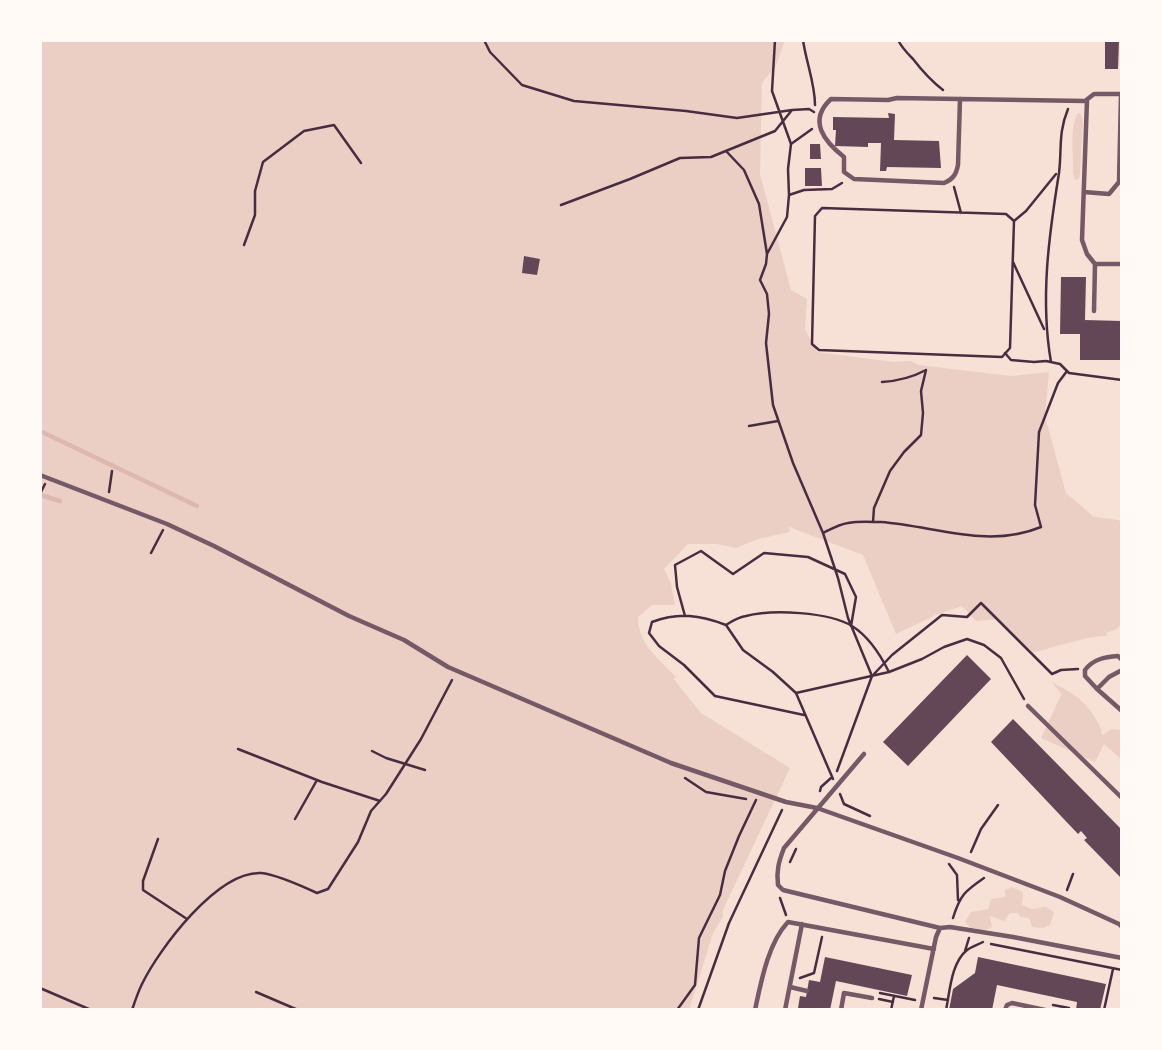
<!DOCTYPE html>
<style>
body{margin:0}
#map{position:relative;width:1162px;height:1050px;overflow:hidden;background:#f7e1d7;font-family:Roboto,sans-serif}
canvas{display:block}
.frame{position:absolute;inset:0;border:42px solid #fffaf5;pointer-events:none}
</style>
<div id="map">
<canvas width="1162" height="1050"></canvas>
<div class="frame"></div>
</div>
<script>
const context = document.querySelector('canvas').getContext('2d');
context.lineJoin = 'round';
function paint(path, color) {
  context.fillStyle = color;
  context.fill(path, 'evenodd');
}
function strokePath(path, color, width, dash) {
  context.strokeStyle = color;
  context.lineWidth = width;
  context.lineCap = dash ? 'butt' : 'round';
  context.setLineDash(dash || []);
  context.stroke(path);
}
const green = new Path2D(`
 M40 40H785L775 68 762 82 760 174 791 290 807 299 805 329 817 352 894 362 911 361 919 365 1011 376 1049 372 1045 416 1066 493 1094 517 1119 520 1122 525V622L1117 629 1106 633 1107 636C1092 636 1076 641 1061 645 1050 647 1045 651 1033 652L998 619 976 621 962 606 936 615 896 634 863 555 789 527 790 532 758 539 736 548 717 544H688L664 569 671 583 675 605H652L638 617C638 644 659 659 677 678H673L701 713 790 768 723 910V917L713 933 689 1010H40Z
 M1078 113H1080L1083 120 1080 173 1079 179 1075 180 1073 172C1074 156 1069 126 1078 113Z
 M1049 678C1056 686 1060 686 1068 691 1084 700 1096 715 1102 732L1101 733 1103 735 1111 729 1122 730V760L1104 744 1095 762 1041 738 1061 695H1062Z
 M1012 887 1023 892 1022 905 1032 909 1046 907 1054 912 1050 925 1043 928 1032 927 1029 918 1021 917 1018 913H1010L1004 921 990 916 992 927 985 930 971 928 965 922 971 912 988 909 991 899 1005 897V890Z`);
const stream = new Path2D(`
 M40 431 197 506
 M40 495 60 501`);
const building = new Path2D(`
 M1105 40H1119L1118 69H1105Z
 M888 113 895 114 894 140 939 141 941 168 887 167 886 171H880L881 143H868V147L835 146 836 130H833V117L889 118Z
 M810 144H820L821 159H810Z
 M805 168H821L822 186H805Z
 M524 256 540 259 537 275 522 273Z
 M1061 277H1086L1085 320 1122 321V360H1080V334H1060Z
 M967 655 991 679 908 766 883 742Z
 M1013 719 1122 830V879L1084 840 1087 838 1081 831 1078 834 991 742Z
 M825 957 912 975 907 996 836 981 830 1010H803L798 1008 800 996 806 997 809 980 820 982Z
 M978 957 1106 984 1100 1010H1076L1077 1002 997 985 992 1010H949L953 989 975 973Z`);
const path = new Path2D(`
 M484 40 490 52 522 85 574 101 686 111 737 118 792 110 809 109 814 112
 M775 40 772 91 791 144
 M803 40C806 62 815 83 815 105
 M898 40C902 48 907 53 913 59 923 72 930 80 943 90
 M726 151 744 170 759 204 767 254 766 264 760 280 767 294 769 314 766 343 773 405 793 463 823 533 838 578 848 618 872 676 837 771
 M954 187 961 213
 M789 195 788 169 791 144 812 129
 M561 205 630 179 680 158 711 157 775 131 792 110
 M822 208 1006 214 1014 221 1010 348 1002 357 819 350 812 344 815 216Z
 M1014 221 1026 211 1056 174
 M244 245 255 215V191L263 162 304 131 334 125 361 163
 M767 254 787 217 789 195 804 190 832 189 842 183
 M1013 262 1044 329
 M1005 353 1011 360 1034 362 1046 361 1060 364 1069 373 1122 380
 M1051 362C1040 299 1049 235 1059 173 1062 149 1058 133 1068 109
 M882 382C898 381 911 378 926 370
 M749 426 778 421
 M109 492 112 471
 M40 494 45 484
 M873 522 874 508 890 471 904 452 921 435 923 413 921 391 926 370
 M823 533C831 529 840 524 848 523 858 521 871 522 881 522 935 526 988 549 1041 527L1035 505 1039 432 1058 383 1067 371
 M151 553 163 530
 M685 616 677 587 675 565 701 551 733 574 764 553 808 557 845 574 856 597 851 626
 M726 625C700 615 679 612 652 622L649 633 659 646 684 665 715 696 804 715
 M874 674 892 655 942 615 967 617 981 603 1052 674 1061 670 1078 669
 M796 693 773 672 743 650 726 625C732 621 739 617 746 616 772 609 829 612 852 626 868 636 881 656 889 672
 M238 749 322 782 380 801
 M372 751 386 758 425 770
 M685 778 706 792 746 799
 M833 779 796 693 889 672 922 659 944 647 967 639 984 645 1001 658 1024 699
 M820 791 821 787 831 778
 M840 794 844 804 870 816
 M295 819 317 780
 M158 839 143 881V890L187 919
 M971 852 981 829 998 805
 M790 862 796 849
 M949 864 957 875 958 900
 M1067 890 1073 874
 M780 898 786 915
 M953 918C960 895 965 891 984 878
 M991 944 1122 970
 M965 951 969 938
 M800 978 814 973 822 937
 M40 988 91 1010
 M256 992 298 1010
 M880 993 915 1000
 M934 998 948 1000
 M879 999 893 1002
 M1053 1005 1069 1008 1068 1010
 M132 1010C135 1001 138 992 142 984 159 949 217 871 261 873 274 874 304 887 317 893L328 889 358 842 371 811 386 794 421 739 452 680
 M677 1010 695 985 699 938 720 895 725 871 739 836 756 800
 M698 1010 729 923 782 810
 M891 1010 894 996
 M946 1010C950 991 951 963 967 950 971 947 977 945 983 942
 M1104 1010 1113 969`);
const service = new Path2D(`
 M960 99 958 165C956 175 953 179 944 183L854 179 844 172V157C825 142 807 121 831 99L888 100 897 98 1085 101 1094 94H1122
 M1087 100 1082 240 1087 254 1095 264 1094 311
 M1084 192 1109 194 1119 182 1121 94
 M1095 264H1122
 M40 475 167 524 214 546 349 616 404 640 448 667 671 763 786 802 817 808 958 858 1060 897 1119 924 1122 927
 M1122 670 1109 677 1097 689 1122 711
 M1097 689 1085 676V670C1093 659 1105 657 1118 656L1122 660
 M1028 706 1122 798
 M864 754 784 848C779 861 776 871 778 885L783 890 940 928 950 927 1013 937 1122 958
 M790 987 807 991
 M755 1010C761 982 768 943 788 922L934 949
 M785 1010 802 924
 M841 1010 844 993 872 998
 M921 1010 936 937 940 928
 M1005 1010 1007 1005 1012 1003 1045 1010`);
paint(green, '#ebcfc5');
strokePath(stream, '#dcb8b0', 4.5);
paint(building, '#644757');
strokePath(path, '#4a2c40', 2.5);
strokePath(service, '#755966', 4.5);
</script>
